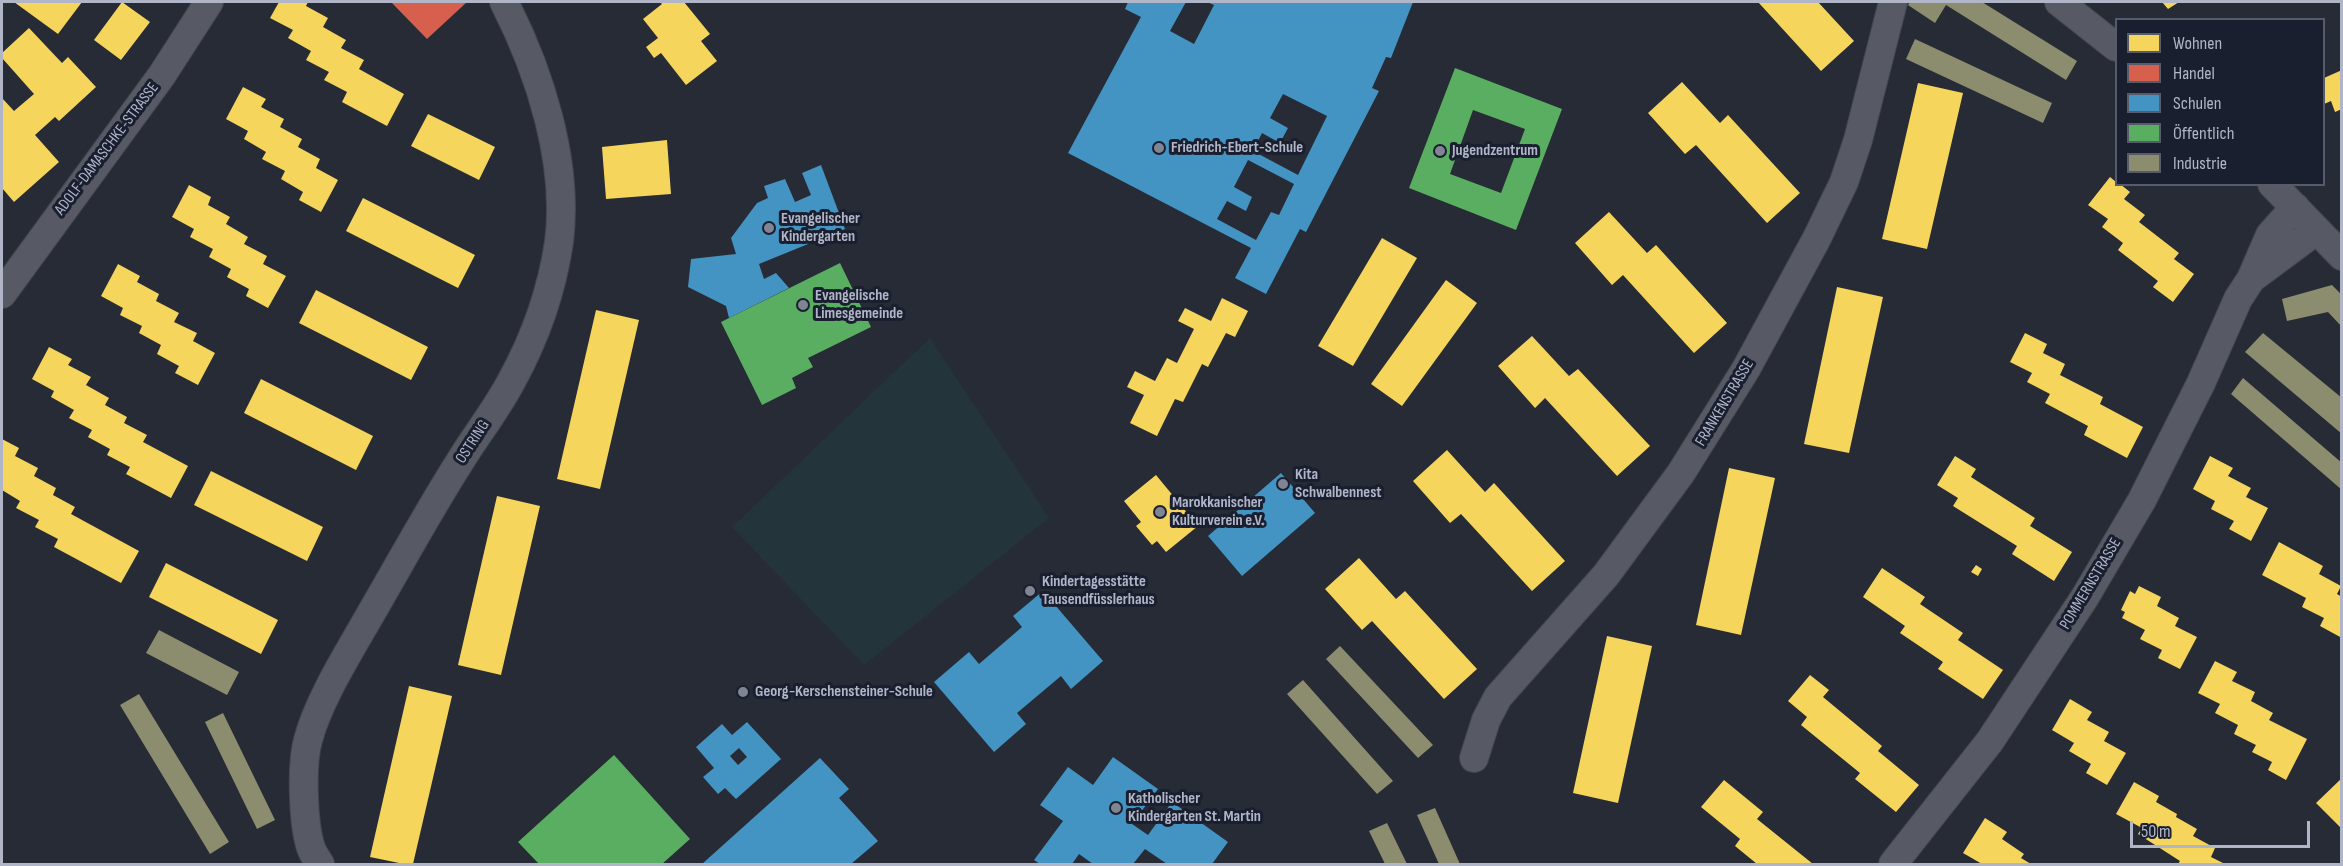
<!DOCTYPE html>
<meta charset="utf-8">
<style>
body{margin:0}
#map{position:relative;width:2343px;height:866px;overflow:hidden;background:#272b35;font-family:"Sofia Sans Condensed",sans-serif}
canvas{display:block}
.frame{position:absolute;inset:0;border:3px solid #b0b5c7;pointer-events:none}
.legend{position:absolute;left:2115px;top:18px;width:210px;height:168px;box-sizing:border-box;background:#1a1f30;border:2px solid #565b6c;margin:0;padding:8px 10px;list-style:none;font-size:18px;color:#b0b5c7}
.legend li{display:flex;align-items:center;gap:12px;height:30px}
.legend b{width:30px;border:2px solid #565b6c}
.scale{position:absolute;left:2130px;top:821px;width:180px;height:27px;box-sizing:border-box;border:3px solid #b0b5c7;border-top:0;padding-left:8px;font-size:18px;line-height:21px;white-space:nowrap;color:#b0b5c7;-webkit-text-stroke:4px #1a1f30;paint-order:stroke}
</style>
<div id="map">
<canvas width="2343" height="866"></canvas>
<div class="frame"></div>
<ul class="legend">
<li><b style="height:16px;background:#f6d55c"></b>Wohnen</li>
<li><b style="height:16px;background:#d6604d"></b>Handel</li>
<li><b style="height:16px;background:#4393c3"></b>Schulen</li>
<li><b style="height:16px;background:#5aae61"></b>Öffentlich</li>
<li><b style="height:16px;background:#8c8c6e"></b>Industrie</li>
</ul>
<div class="scale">50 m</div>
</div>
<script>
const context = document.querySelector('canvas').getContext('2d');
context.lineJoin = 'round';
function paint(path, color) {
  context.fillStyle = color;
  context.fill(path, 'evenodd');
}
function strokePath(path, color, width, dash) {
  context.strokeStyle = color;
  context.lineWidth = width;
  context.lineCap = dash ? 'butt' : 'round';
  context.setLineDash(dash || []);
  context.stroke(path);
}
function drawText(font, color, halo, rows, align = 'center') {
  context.font = font + ' "Sofia Sans Condensed",sans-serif';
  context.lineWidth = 6;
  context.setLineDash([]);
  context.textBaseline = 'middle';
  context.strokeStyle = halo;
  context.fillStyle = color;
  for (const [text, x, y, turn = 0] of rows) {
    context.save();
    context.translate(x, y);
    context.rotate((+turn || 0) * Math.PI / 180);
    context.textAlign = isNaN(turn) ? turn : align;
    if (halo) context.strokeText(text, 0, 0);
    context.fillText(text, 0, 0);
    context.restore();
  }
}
const green = new Path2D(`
 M930 338 1049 518 864 665 732 527Z`);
const homes = new Path2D(`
 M14 2H82L58 34Z
 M122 2 150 22 121 60 94 40Z
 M279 2H308L306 6 328 18 323 27 346 40 341 48 364 60 359 69 404 94 387 126 342 102 347 92 324 80 329 72 306 60 311 51 288 38 293 30 270 18Z
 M660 2H684L710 34 701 41 717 61 686 85 661 53 654 58 646 47 658 38 643 19 662 4Z
 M1758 2H1818L1854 41 1821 71Z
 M2162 2H2179L2168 9Z
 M29 28 62 63 68 57 96 87 59 121 55 117 35 135 59 162 14 202 2 188V98L14 111 34 94 2 58V53Z
 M2342 70V109L2335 112 2331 101 2324 104V78Z
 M1682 82 1720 123 1728 115 1800 193 1767 223 1696 145 1685 154 1648 113Z
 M1918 83 1963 93 1927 249 1882 239Z
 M243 87 266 99 261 107 284 119 280 127 302 139 298 147 320 159 316 168 338 180 321 212 299 200 303 192 281 179 285 171 262 159 266 152 244 139 248 131 226 119Z
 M428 114 495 147 479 180 411 146Z
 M667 140 671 194 606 199 602 147Z
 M2110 177 2116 182V184H2120L2130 192 2124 199 2145 215 2139 222 2179 253 2174 259 2194 274 2173 302 2153 287 2158 281 2118 250 2123 243 2102 227 2108 219 2088 205Z
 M189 185 211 197 208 205 230 217 226 224 248 237 244 244 267 256 263 264 286 276 268 308 246 296 249 289 227 277 231 269 209 257 213 249 190 237 194 229 172 217Z
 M363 198 475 255 458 288 346 231Z
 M1609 212 1647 253 1656 245 1727 323 1694 353 1623 275 1612 285 1575 243Z
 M1382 238 1417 258 1353 366 1318 346Z
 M118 264 140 276 137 282 159 294 156 301 179 313 174 322 197 333 193 341 215 353 198 385 175 373 179 366 157 354 161 345 139 333 142 326 120 315 123 308 101 296Z
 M1446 280 1477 303 1402 406 1371 384Z
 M1837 287 1883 297 1849 453 1804 444Z
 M316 290 428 347 411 380 299 323Z
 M1222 298 1248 311 1235 337 1226 333 1208 367 1202 364 1183 402 1175 399 1157 436 1130 423 1144 395 1127 387 1135 371 1155 381 1167 358 1177 363 1194 329 1178 321 1185 308 1211 321Z
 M596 310 639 320 600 489 557 479Z
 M2025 333 2047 344 2043 353 2065 364 2060 375 2103 397 2100 404 2143 427 2127 458 2084 435 2088 426 2045 403 2050 394 2027 382 2032 373 2010 362Z
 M1532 336 1569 376 1578 369 1650 446 1617 476 1545 398 1535 408 1498 366Z
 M49 347 72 359 68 365 91 377 86 385 109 398 105 405 127 417 124 423 147 435 143 442 188 466 171 498 126 474 130 467 107 455 110 449 88 437 92 430 69 418 74 410 51 397 54 391 32 379Z
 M261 379 373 436 356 470 244 413Z
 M2 439 19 448 15 456 38 468 34 476 56 488 53 495 75 507 71 514 139 551 121 583 54 547 58 539 35 527 39 520 16 508 20 501 2 490Z
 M1447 450 1485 492 1494 483 1565 561 1532 591 1461 514 1450 523 1413 481Z
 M1955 456 1976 469 1971 477 2035 518 2030 526 2072 552 2054 581 2012 554 2017 546 1953 506 1958 498 1937 485Z
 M2210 456 2233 468 2228 476 2251 488 2246 497 2268 508 2251 541 2229 529 2234 521 2211 509 2215 501 2193 489Z
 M1729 468 1775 478 1741 635 1696 625Z
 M211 471 323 527 307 561 194 505Z
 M1156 475 1198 526 1166 552 1157 541 1152 545 1136 526 1141 522 1124 501Z
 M497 496 540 506 501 675 458 665Z
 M2279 542 2323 566 2319 574 2341 586 2337 594 2342 597V638L2320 626 2324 618 2302 607 2306 598 2262 575Z
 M1359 558 1396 599 1405 591 1477 669 1444 699 1372 621 1362 630 1325 589Z
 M166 563 278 620 261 654 149 597Z
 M1976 565 1982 569 1978 576 1971 572Z
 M1882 568 1925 597 1920 604 1963 633 1958 640 2003 670 1983 699 1938 669 1943 662 1900 633 1905 626 1863 597Z
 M2139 586 2161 597 2157 606 2179 618 2175 626 2197 637 2180 669 2158 658 2162 650 2140 639 2145 630 2122 618 2125 612 2121 610 2130 591 2135 594Z
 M1607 636 1652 646 1618 803 1573 793Z
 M2215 661 2237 672 2232 681 2255 692 2251 701 2273 713 2269 720 2307 739 2286 780 2268 770 2272 762 2252 752 2256 745 2234 734 2238 725 2215 713 2220 704 2198 693Z
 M1810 675 1829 690 1823 697 1882 746 1878 751 1919 785 1896 812 1855 779 1860 773 1801 725 1807 717 1788 701Z
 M409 686 452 696 413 864H404L370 857Z
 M2070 699 2092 712 2087 720 2109 732 2104 741 2126 753 2107 785 2086 773 2091 764 2069 751 2074 743 2052 730Z
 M2342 778V829L2316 803Z
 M1724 780 1763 812 1757 819 1813 864H1757L1735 846 1740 839 1701 807Z
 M2134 782 2159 796 2156 802 2177 814 2176 817 2197 829 2193 836 2215 848 2211 857 2225 864H2178L2180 861 2138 834 2142 828 2116 814Z
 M1985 818 2007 832 2002 839 2024 854 2021 858 2031 864H1982L1963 853Z`);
const shops = new Path2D(`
 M391 2H467L427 39Z`);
const schools = new Path2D(`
 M1128 2H1186L1170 31 1194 44 1214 5 1207 2H1413L1391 58 1386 57 1372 88 1379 91 1306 232 1300 229 1266 294 1235 278 1251 248 1068 153 1141 17 1125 9ZM1283 94 1327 116 1298 175 1253 151 1262 133 1280 143 1288 128 1270 118ZM1248 160 1294 184 1279 215 1271 212 1256 240 1217 219 1227 201 1246 211 1252 197 1234 187Z
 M821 165 845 229 759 264 764 279 776 273 789 288 729 318 726 306 688 287 691 259 736 254 731 238 757 203 768 198 764 186 785 179 795 202 811 195 802 173Z
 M1281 473 1315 513 1242 576 1208 536Z
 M1043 591 1103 661 1071 689 1061 676 1017 713 1026 724 994 752 934 682 969 652 979 664 1022 627 1013 616Z
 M747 722 781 759 736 799 725 788 718 794 703 777 714 768 696 747 722 724 732 735ZM739 748 747 757 738 765 730 756Z
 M1113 757 1158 789 1132 824 1148 835 1172 802 1228 842 1212 864H1167L1145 849 1133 864H1093L1079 854 1072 864H1040L1034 860 1063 821 1040 805 1068 767 1093 785Z
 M820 758 849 789 839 798 878 841 851 864H702Z`);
const public = new Path2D(`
 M1455 68 1562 109 1516 230 1409 188ZM1473 110 1525 129 1501 193 1450 174Z
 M840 263 871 327 808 358 813 367 792 378 796 388 762 405 721 322Z
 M614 755 690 839 662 864H539L518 842Z`);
const industry = new Path2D(`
 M1910 2H1982L2077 61 2066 80 1946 5 1935 23 1908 5Z
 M1915 39 2052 103 2043 123 1906 59Z
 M2332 285 2342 295V327L2328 312 2287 321 2282 299Z
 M2263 333 2342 398V434L2245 352Z
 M2243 378 2342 463V490L2231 394Z
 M159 630 239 672 227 695 146 653Z
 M1340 646 1433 745 1418 758 1326 659Z
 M1303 680 1393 781 1377 794 1287 694Z
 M139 694 229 842 210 854 120 705Z
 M223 713 275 820 257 829 205 722Z
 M1435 808 1460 864H1439L1417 815Z
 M1387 823 1407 864H1385L1369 831Z`);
const minor = new Path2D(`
 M2059 2 2116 47
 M2272 184 2342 256
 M2251 279 2317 230
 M2 294 162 75 209 2
 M1474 758 1486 720 1498 697 1606 575 1681 473 1746 369 1817 238 1844 182 1858 140 1893 2
 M320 864C317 859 313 854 311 848 303 824 301 765 308 740 318 702 346 657 366 622 397 569 426 515 459 463 476 435 497 409 512 380 535 338 552 289 559 242 569 163 540 72 504 2
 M1893 864 1990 741 2085 597 2142 500 2201 383 2238 299 2251 279 2270 235 2295 207`);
const markers = [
 [1159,148,6,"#808594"],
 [1440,151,6,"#808594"],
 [769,228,6,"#808594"],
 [803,305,6,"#808594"],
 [1283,484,6,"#808594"],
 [1160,512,6,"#808594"],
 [1030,591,6,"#808594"],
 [743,692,6,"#808594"],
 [1116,808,6,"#808594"]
];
const poiNames = [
 ["Friedrich-Ebert-Schule",1171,148],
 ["Jugendzentrum",1452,151],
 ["Evangelischer",781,219],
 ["Kindergarten",781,237],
 ["Evangelische",815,296],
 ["Limesgemeinde",815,314],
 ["Kita",1295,475],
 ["Schwalbennest",1295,493],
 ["Marokkanischer",1172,503],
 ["Kulturverein e.V.",1172,521],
 ["Kindertagesstätte",1042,582],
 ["Tausendfüsslerhaus",1042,600],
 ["Georg-Kerschensteiner-Schule",755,692],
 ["Katholischer",1128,799],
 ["Kindergarten St. Martin",1128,817]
];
const streetNames = [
 ["ADOLF-DAMASCHKE-STRASSE",107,149,-53],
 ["FRANKENSTRASSE",1725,403,-59],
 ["OSTRING",473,442,-57],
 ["POMMERNSTRASSE",2091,584,-59]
];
paint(green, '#24343b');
paint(homes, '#f6d55c');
paint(shops, '#d6604d');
paint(schools, '#4393c3');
paint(public, '#5aae61');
paint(industry, '#8c8c6e');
strokePath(minor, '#43464e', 30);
strokePath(minor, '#575a64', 28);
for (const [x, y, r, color] of markers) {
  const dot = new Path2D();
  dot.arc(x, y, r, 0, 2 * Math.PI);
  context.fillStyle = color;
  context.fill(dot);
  strokePath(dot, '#1a1f30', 2);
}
drawText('bold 16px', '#b0b5c7', '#1a1f30', poiNames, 'left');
drawText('16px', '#b0b5c7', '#1a1f30', streetNames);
</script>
